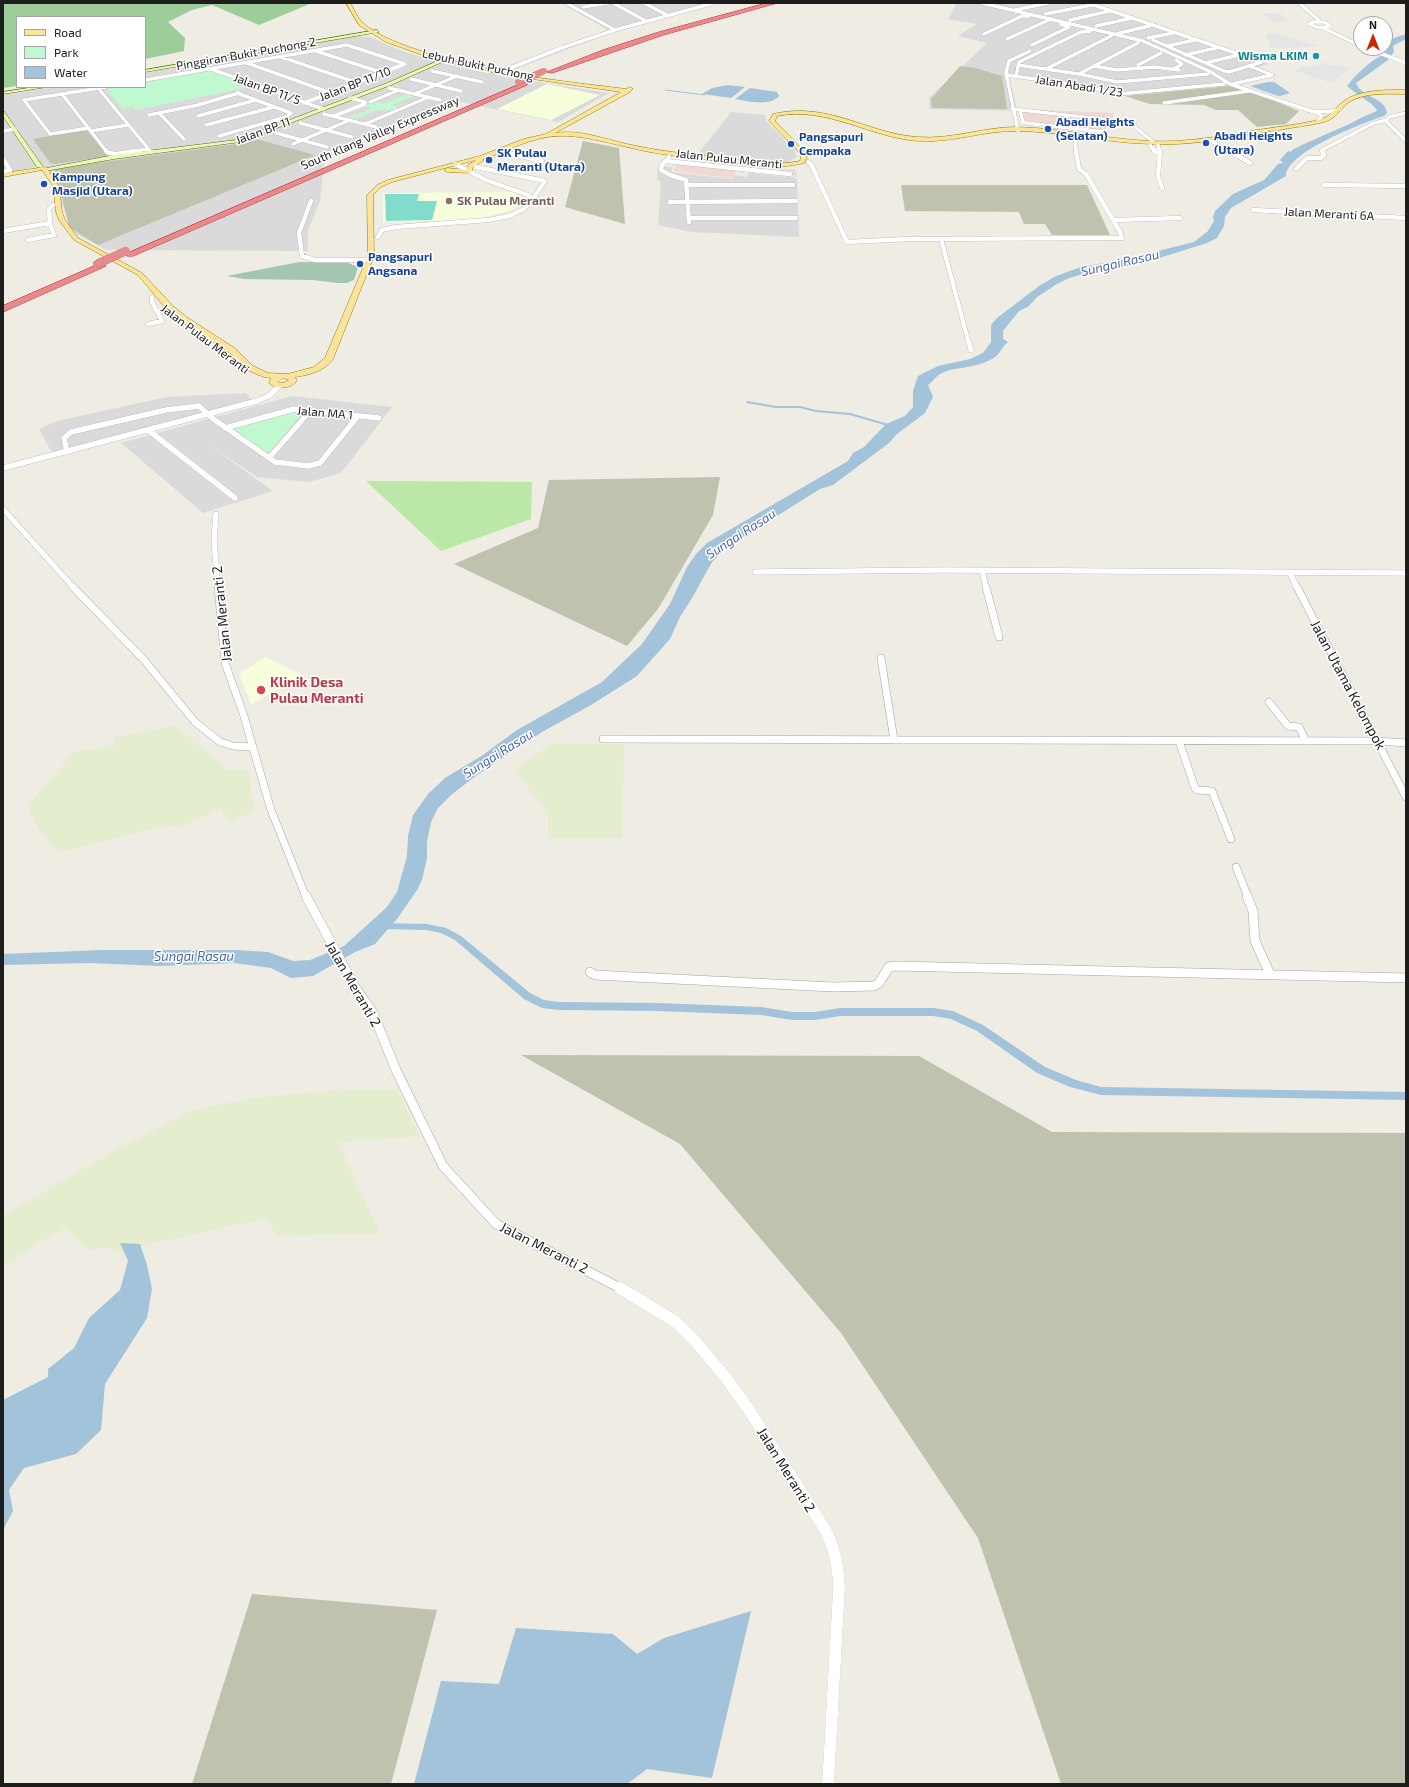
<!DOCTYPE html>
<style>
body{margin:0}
#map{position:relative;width:1409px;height:1787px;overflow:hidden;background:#eeece3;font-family:"Exo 2",sans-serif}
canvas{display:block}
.frame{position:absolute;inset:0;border:4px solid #1d1d1d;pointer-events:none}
.legend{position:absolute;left:16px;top:16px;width:130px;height:72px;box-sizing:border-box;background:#fff;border:1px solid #a5a5a5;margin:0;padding:5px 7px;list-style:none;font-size:12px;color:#1d1d1d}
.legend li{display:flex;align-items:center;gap:8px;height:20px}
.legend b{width:20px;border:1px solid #a5a5a5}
.north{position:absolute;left:1353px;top:16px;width:40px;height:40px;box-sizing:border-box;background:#fff;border:1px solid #a5a5a5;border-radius:50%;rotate:0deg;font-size:11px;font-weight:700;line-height:16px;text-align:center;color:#1d1d1d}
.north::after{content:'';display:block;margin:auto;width:14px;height:18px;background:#c62a03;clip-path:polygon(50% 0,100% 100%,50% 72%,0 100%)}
</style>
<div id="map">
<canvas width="1409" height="1787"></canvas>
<div class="frame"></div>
<ul class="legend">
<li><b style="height:5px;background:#fae49c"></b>Road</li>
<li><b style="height:11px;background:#c0f8cf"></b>Park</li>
<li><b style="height:11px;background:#a3c3db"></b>Water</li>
</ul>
<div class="north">N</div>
</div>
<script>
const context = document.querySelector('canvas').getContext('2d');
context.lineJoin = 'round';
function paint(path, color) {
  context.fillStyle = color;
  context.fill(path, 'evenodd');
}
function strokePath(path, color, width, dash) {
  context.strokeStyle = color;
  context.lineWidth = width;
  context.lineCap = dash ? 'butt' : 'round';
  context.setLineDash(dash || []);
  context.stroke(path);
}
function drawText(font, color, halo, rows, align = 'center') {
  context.font = font + ' "Exo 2",sans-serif';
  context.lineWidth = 3;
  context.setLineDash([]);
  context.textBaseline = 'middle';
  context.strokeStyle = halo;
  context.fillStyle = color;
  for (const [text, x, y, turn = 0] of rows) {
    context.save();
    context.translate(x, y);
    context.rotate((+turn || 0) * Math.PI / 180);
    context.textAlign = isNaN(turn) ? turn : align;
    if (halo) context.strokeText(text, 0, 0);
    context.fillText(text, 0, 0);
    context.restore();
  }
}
const residential = new Path2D(`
 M561 3H721L688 11 613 32 498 76 609 93 558 122 450 100 325 153 320 201 308 231V251L107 250 74 233 46 165 3 174 4 94 58 87H145V73L356 36 371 37 399 50 445 64 487 73 566 44 608 30Z
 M957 3H1089L1269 64 1258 67 1277 75 1241 85 1124 96 1009 76 1017 111 929 109V98L987 43 958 36 977 24 948 19Z
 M731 112 765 115 766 121 795 150 797 157 789 162 782 163 698 154Z
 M658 167H673L671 172 731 179 734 175 747 177 749 173 797 178 799 237 690 232 658 225 661 181 657 180Z
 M246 393 252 400 52 453 39 429 57 421 167 397Z
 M292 396 392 407 341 473 309 482 257 477 205 442 273 491 203 513 121 443Z`);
const commercial = new Path2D(`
 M1019 109 1114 113 1108 133 1023 124Z
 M680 160 762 169H795L798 177 737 171 730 178 673 171Z`);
const education = new Path2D(`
 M547 84 600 95 551 120 497 109Z
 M517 192 515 209 494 215 472 220 383 222V193Z
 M265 657 302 675 251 705 239 674Z`);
const construction = new Path2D(`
 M960 66 975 68 1002 76 1007 109 932 108 931 99Z
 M1229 86 1267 98 1299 111 1286 124 1257 127 1238 110H1216L1204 105 1150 104 1125 96Z
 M84 130 87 131 108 156 56 164 50 163 33 139Z
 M256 139 315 155 98 245 69 227 57 176 54 171 59 168 236 144Z
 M583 141 619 148 625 224 565 207Z
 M901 185H1087L1110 235H1052L1045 224H1024L1019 212 905 211Z
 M720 477 713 515 658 609 627 646 454 564 538 528 549 480Z
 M521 1055 919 1056 1052 1132 1406 1133V1784H1061L978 1538 841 1333 680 1144Z
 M252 1594 437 1610 391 1784H192Z`);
const farmland = new Path2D(`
 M175 726 228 770H249L254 811 230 822 221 808 179 828 165 825 59 853 38 828 28 806 74 752 114 746 115 738Z
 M551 744H624L622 838H548V813L514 770Z
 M398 1089 419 1136 338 1142 380 1233 278 1236 267 1218 167 1240 117 1253 105 1247 88 1250 66 1228 37 1243 11 1262 3 1265V1216L119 1148 191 1111 254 1098 325 1091Z`);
const grass = new Path2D(`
 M366 481 532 482 531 519 441 551Z`);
const forest = new Path2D(`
 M3 3H312L259 25 212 5 192 10 168 22 185 38 184 51 145 59V17H17V86L3 88Z`);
const cemetery = new Path2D(`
 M299 262 348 263 358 267 354 280 347 283H337L313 280 244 279 227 276Z`);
const park = new Path2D(`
 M206 71H212L245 83 239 85 245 88 135 110 132 107 123 109 106 89 113 87H145V81Z
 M407 94 415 96 392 105 400 108C387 113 391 109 381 110 368 110 361 122 347 118L372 108 364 106 374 102 383 104Z
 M289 411 299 413 301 415 270 451 263 452 232 430 233 427Z`);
const pitch = new Path2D(`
 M385 194H419L417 201H437L432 220 386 221Z`);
const parking = new Path2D(`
 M1263 13H1280L1289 21 1272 22Z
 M1273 33 1319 46 1301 48H1271L1266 35Z
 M1321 63 1350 68 1332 83 1295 71 1303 66 1317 67Z`);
const water = new Path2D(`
 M1406 34V39L1393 46 1394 52 1388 60 1356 83C1362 98 1385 97 1387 113L1384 116C1363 123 1286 152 1286 176L1231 208 1225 217 1224 226 1217 238 1207 243 1137 265 1098 270 1069 278 1057 284 1037 297 1029 306 1019 311 1003 331V339L1008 342C1000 348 1002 355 988 361 974 368 954 367 942 373 937 375 932 382 928 385L933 397 925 413 897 434 889 443 833 485 820 489 726 548 712 562 692 598 680 617 670 639 637 676 591 705 542 732 477 775 451 795 438 808 431 822 427 842V858L422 880 417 890 397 919 375 944 355 952 313 976 291 978 271 968 234 963 160 966 90 963 3 965V954L103 950H235L268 952 293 961 310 960 344 946 387 907 397 892 407 856 408 836 413 815 428 794 445 778 483 755 517 730 602 682 642 644 670 604 687 567 696 554 707 543 848 461 853 453 864 447 886 424 905 416 913 407V391L918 376 938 366 970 359 983 353 991 342V325L997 318 1039 286 1056 276 1081 267 1121 260 1194 242 1208 231 1214 221 1213 217 1215 211 1233 194 1264 180 1278 164 1283 163 1280 160 1288 151 1291 152 1292 150C1307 142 1323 136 1338 129 1349 125 1363 116 1375 112L1377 110C1369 100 1357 95 1347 86 1354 77 1361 70 1370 63 1375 58 1384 56 1387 49L1385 47V41Z
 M1268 82H1274L1290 93 1280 96 1275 95 1250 86Z
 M728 85 745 87 731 98 702 94 712 88Z
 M750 88 777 92 779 96C769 107 748 101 735 99Z
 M120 1243 140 1244 147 1265 152 1289 147 1318 105 1384 101 1430 76 1454 24 1468 9 1490 13 1511 3 1530V1400L48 1377V1369L74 1348 89 1318 120 1290 128 1261Z
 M751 1611 712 1778 647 1769 627 1784H414L441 1681 499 1684 516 1628 613 1634 637 1654 664 1638Z`);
const streamFar1 = new Path2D(`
 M665 90 705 95`);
const stream = new Path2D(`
 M747 402 776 407H800L816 411 850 414 888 425`);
const canal = new Path2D(`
 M381 923 427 924 446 928 461 936 530 993 544 1000 559 1002 658 1003 761 1007 792 1012H815L840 1008H933L953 1011 983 1025 1045 1067 1076 1080 1101 1087 1406 1092V1100L1101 1095 1070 1087 1037 1073 977 1031 951 1019 933 1016H840L815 1020H792L761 1015 658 1011 559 1010 542 1008 524 999 455 940 441 933 427 930 381 929 378 928 376 926 378 924Z`);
const streetFar5 = new Path2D(`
 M566 3 615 30 714 3
 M613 3 646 21
 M644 3 667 15
 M982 3 1143 41 1211 72 1230 84 1317 113 1322 116 1318 121
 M1088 3 1262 62
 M1299 3 1321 22
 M583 7 608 3
 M1015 10 1048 3
 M1045 14 1092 5
 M1070 20 1110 11
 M1313 22H1324L1330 26 1319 28 1309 24Z
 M1096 26 1132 18
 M1323 28 1361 46
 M984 34 1022 16H1029
 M1116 34 1153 25
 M1148 38 1173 33
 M1007 39 1051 19
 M1153 40 1224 71 1229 72 1262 62
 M1032 45 1069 27 1061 24
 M1167 46 1195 40
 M1366 48 1406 63
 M316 51 383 73
 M1185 55 1216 48
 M281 57 358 83
 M247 63 331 93
 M1205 63 1239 55
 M1018 65 1079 74 1117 82 1208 74
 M1138 65 1161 53
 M1094 66 1117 70 1154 67 1179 70
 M1250 66 1272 75
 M211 69 323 109
 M1046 69 1111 36
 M1174 69 1182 64 1176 60
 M432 71 482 82
 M500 72 564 47 615 30
 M1079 74 1138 43
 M1006 75 1064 83 1119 94 1224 84
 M1016 76 1019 62 1081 32 1091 31
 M411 79 461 91
 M145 80 347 45 405 64
 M1233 84 1272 75
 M98 88 151 152
 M389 88 440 100
 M237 93 291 113
 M62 94 107 152
 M414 94 457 76
 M350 98 365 102
 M370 102 399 90
 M304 103 405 64
 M1164 103 1249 91
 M1012 109 1110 120 1106 132 1026 123 1023 122 1020 110
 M1316 111 1328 112 1340 109
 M159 113 184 139
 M1406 113 1389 117 1386 121 1406 141
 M324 114 376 127
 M149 115 198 105 239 93
 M198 116 256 100
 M334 116 365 104
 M300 123 352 137
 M365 124 429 97
 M1134 124 1136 128 1155 143
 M206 125 274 107
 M89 128 50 134 24 100 106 87
 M3 131 15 129
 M91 131 128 125
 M1018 131 1006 73 1009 61 1030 51
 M276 133 327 147
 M219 136 286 117 291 113
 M1211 141 1230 152
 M293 144 350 120
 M1150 145 1154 151 1157 152
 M1158 145 1160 152
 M130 152 148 149
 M1076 152 1075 144 1077 137
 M1323 152 1322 150 1374 123 1387 120`);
const streetFar4 = new Path2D(`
 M106 151 108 153 116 154 136 151
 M1154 151 1160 153
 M1160 151 1158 176 1162 188
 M1229 151 1250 163
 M503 152 542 161
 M669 157 662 165 661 170 670 175 686 180 689 222
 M3 159 10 170 3 172
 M666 161 790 174
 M808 162 811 164 847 242 909 239 1122 238 1119 230 1086 174 1079 169 1076 151
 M476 167 545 181 532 200
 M1296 169 1307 158H1321L1324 155 1322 151
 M687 185H793
 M1324 185 1406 186
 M311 201 299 233 302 256 315 260H369
 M670 202 796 201
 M1253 210 1406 218
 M689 218H796
 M1113 220 1180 218
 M3 231 50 223
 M378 237 382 230 396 227 488 220 509 216 524 209 532 200 528 195 486 180 455 164
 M941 239 969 344
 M28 240 54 235 50 224 49 209 53 205
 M148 324 162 321 152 302V297`);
const streetFar3 = new Path2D(`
 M969 343 971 350
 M225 428 294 409 379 418
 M148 430 235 498
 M67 452 64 438 71 432 166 410 199 406 212 418 275 462 308 466 320 463 358 416
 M269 458 310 411
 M3 468 257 401 269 396 279 386
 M3 509 74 588
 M216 514 214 540 218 588
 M982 570 986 588
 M755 572 945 570 1406 573
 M1290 573 1297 588`);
const streetFar2 = new Path2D(`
 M73 587 144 660 195 722 220 742 233 746 252 747
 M218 587 225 663 243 713 271 810 306 897
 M986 587 999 637
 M1297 587 1406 797
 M881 658 894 740
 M1269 702 1288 726 1299 727 1306 741
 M603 739 1378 741 1406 743
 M1179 741 1195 788 1197 790 1212 791 1231 839
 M1236 867 1248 897`);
const streetFar1 = new Path2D(`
 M306 896 355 987 373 1013 396 1070 443 1166 496 1224 622 1289
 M1247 896 1253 911 1255 941 1270 974
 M590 972 595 975 833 987 874 986 879 983 889 967 896 966 1406 978`);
const street = new Path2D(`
 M620 1288 676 1322 695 1341 727 1379 749 1410 826 1531C836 1554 838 1564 839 1589L828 1784`);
const secondary = new Path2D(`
 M377 30 379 32 145 72V70Z
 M447 57 451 58 391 85 240 142 114 159 45 171 42 169 114 155 237 140 387 83Z
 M35 87H47L3 94V92Z
 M3 110 43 167 42 168 37 167 3 116Z`);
const primary = new Path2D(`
 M346 3H350C354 9 358 19 363 23 377 35 395 42 412 48 480 73 554 80 626 89L630 87 633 89 630 92 555 133C578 129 605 139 627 144 657 151 688 154 718 157 745 161 773 167 800 161L801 157 797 150 769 121 773 114C828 101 866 133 917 137 951 140 983 127 1016 127 1061 128 1105 139 1149 141 1185 143 1221 136 1257 130 1276 127 1295 125 1314 121 1335 116 1330 111 1344 101 1361 89 1387 90 1406 90V94C1388 94 1365 92 1349 102 1339 109 1338 118 1324 122 1309 126 1294 127 1279 130 1260 132 1241 136 1222 139 1198 143 1175 145 1151 144 1107 143 1063 132 1019 131 985 130 953 143 919 141 870 138 828 106 777 116L775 121 801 148 807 157 804 163C773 171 742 164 711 160 683 157 654 154 627 147 604 142 581 135 558 136 531 137 508 151 483 159V161L473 167 471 173 447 172 444 170 447 168 466 170 468 165 476 160 392 182 381 187 373 195 374 256 333 359C324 371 310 375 295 377L297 381C290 389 277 390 269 383L271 378 264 377 247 370 230 353 182 322 168 311 138 275 74 240 59 220 56 212 53 186 42 170 3 177V173L46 167 59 186 62 212 65 220 78 238 142 273 174 307 188 318 236 349 253 366 268 373 288 374 314 367 325 358 368 256 367 195 377 185 388 180 480 156 524 139 546 134 621 92 519 77 472 68 425 56 386 42 359 25ZM283 378 289 380 283 383 277 382Z`);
const highway = new Path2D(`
 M767 3H777L663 35 552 73 547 72 603 50 659 32Z
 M525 82 527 83V85L133 256H127L126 254Z
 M99 264H105L106 266 3 312V306Z`);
const highwayBridgeFar1 = new Path2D(`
 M518 82 544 71`);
const highwayBridge = new Path2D(`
 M97 264 126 251`);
const markers = [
 [1316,56,4,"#0f9aa8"],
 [1048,129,4,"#1a4fb4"],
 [1206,143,4,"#1a4fb4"],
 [791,144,4,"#1a4fb4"],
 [489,160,4,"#1a4fb4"],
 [44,184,4,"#1a4fb4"],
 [449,201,4,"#8d6e63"],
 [360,264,4,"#1a4fb4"],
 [261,690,5,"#e0444e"]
];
const farStreetnames = [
 ["Pinggiran Bukit Puchong 2",246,54,-10],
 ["Lebuh Bukit Puchong",478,65,12],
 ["Jalan BP 11/10",355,84,-21],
 ["Jalan Abadi 1/23",1079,86,9],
 ["Jalan BP 11/5",267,89,20],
 ["Jalan BP 11",263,131,-20],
 ["South Klang Valley Expressway",380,133,-23],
 ["Jalan Pulau Meranti",729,159,6],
 ["Jalan Meranti 6A",1329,214,3],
 ["Jalan Pulau Meranti",205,339,37],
 ["Jalan MA 1",325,413,5]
];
const farCulturenames = [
 ["Wisma LKIM",1308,56]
];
const farTransitnames = [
 ["Abadi Heights",1056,122],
 ["(Selatan)",1056,136],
 ["Abadi Heights",1214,136],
 ["(Utara)",1214,150],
 ["Pangsapuri",799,137],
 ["Cempaka",799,151],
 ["SK Pulau",497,153],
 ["Meranti (Utara)",497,167],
 ["Kampung",52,177],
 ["Masjid (Utara)",52,191],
 ["Pangsapuri",368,257],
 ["Angsana",368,271]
];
const farEducationnames = [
 ["SK Pulau Meranti",457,201]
];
const farWaternames = [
 ["Sungai Rasau",1120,263,-13],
 ["Sungai Rasau",741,534,-33],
 ["Sungai Rasau",498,754,-32],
 ["Sungai Rasau",194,957]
];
const streetNames = [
 ["Jalan Meranti 2",222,614,-96],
 ["Jalan Utama Kelompok",1348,685,62],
 ["Jalan Meranti 2",353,984,60],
 ["Jalan Meranti 2",544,1248,27],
 ["Jalan Meranti 2",786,1470,58]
];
const healthNames = [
 ["Klinik Desa",270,682],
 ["Pulau Meranti",270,698]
];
paint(residential, '#dbdada');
paint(commercial, '#efd9d2');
paint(education, '#f7fedb');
paint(construction, '#bec2ae');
paint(farmland, '#e4edce');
paint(grass, '#bbe8a9');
paint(forest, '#9dcd98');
paint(cemetery, '#a4c6b0');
paint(park, '#c0f8cf');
paint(pitch, '#81dccb');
paint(parking, '#e5e5e5');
paint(water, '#a3c3db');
strokePath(streamFar1, '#a3c3db', 1);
strokePath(stream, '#a3c3db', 2);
paint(canal, '#a3c3db');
strokePath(streetFar5, '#a4a4a4', 4);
strokePath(streetFar4, '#a4a4a4', 5);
strokePath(streetFar3, '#a4a4a4', 6);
strokePath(streetFar2, '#a4a4a4', 8);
strokePath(streetFar1, '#a4a4a4', 10);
strokePath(street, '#a4a4a4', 12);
strokePath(secondary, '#507106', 1);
strokePath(primary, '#938003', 1);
strokePath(highway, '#d5273f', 1);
strokePath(streetFar5, '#fff', 3.5);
strokePath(streetFar4, '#fff', 4.5);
strokePath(streetFar3, '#fff', 5.5);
strokePath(streetFar2, '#fff', 7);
strokePath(streetFar1, '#fff', 9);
strokePath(street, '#fff', 12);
paint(secondary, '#e8f8b7');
paint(primary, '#fae49c');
paint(highway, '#e58c8b');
strokePath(highwayBridgeFar1, '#d5273f', 6, []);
strokePath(highwayBridge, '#d5273f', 8, []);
strokePath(highwayBridgeFar1, '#e58c8b', 6);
strokePath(highwayBridge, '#e58c8b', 8);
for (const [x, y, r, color] of markers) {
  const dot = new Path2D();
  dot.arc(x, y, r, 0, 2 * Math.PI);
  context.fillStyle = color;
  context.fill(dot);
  strokePath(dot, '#fff', 1.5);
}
drawText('12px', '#1d1d1d', '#fff', farStreetnames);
drawText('bold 12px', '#0d838f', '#fff', farCulturenames, 'right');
drawText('bold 12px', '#164399', '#fff', farTransitnames, 'left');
drawText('bold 12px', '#785e54', '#fff', farEducationnames, 'left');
drawText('italic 13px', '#4b68aa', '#fff', farWaternames);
drawText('14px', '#1d1d1d', '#fff', streetNames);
drawText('bold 14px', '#be3a42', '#fff', healthNames, 'left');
</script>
